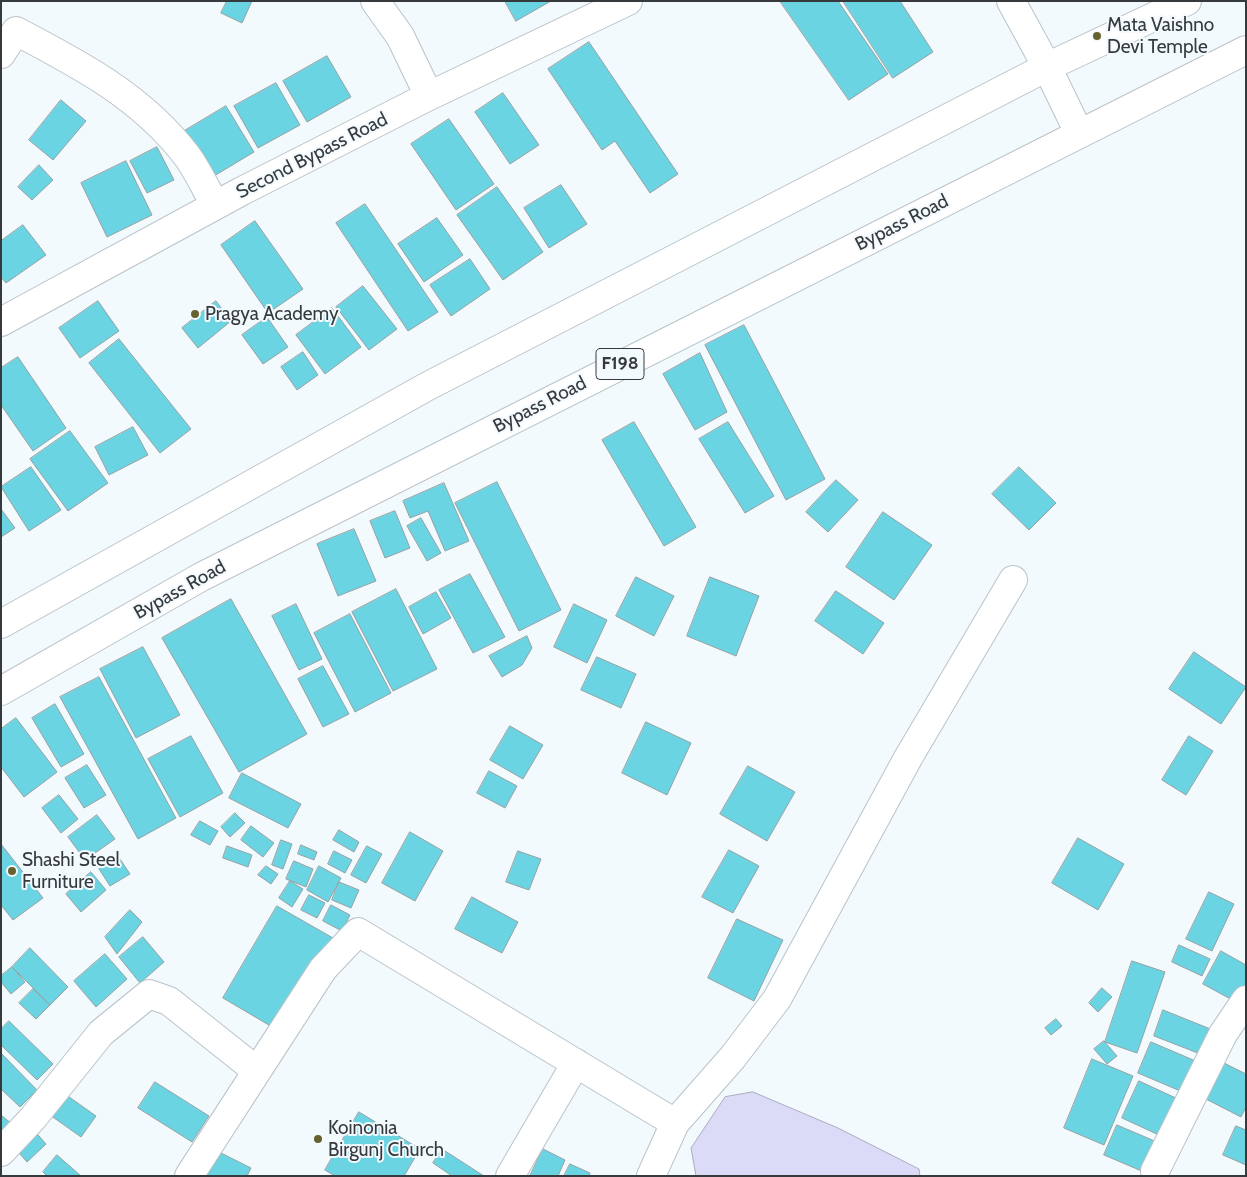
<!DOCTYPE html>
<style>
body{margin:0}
#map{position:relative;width:1247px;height:1177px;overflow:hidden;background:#f2fafe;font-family:Cabin,sans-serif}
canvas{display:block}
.frame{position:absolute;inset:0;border:2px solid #373a3d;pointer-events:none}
</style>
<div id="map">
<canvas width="1247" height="1177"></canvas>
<div class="frame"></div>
</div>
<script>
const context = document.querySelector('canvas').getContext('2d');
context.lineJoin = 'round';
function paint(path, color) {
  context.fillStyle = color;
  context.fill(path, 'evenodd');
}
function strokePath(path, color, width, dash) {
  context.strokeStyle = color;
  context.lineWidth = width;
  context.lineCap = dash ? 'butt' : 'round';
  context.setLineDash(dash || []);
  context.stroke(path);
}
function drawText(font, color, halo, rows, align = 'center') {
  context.font = font + ' Cabin,sans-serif';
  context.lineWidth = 4;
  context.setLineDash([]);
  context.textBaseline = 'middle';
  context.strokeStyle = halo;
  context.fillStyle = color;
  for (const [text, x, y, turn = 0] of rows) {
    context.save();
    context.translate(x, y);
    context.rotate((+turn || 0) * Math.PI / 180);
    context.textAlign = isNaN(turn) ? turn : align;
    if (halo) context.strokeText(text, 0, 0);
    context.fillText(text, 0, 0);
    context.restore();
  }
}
const water = new Path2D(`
 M753 1092 838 1128 919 1169 920 1176H696L691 1148 725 1097Z`);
const building = new Path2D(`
 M227 1H252L242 23 221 13Z
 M505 1H551L516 21Z
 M780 1H838L888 74 849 100Z
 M843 1H900L933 52 893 78Z
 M589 42 678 174 650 193 615 141 602 150 548 69Z
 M327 56 351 97 307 122 283 81Z
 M276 83 300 125 258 148 234 106Z
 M503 93 539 145 510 164 475 112Z
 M61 100 86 121 53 160 29 140Z
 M226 106 254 152 209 179 181 133Z
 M449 119 494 184 456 210 411 144Z
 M157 147 174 180 147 193 130 161Z
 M126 161 152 215 107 237 81 183Z
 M39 165 53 180 32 200 18 187Z
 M561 185 587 224 549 248 524 208Z
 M497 187 543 252 503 280 457 215Z
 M365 204 438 312 408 331 336 223Z
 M437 218 463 255 424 282 398 244Z
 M255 221 303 289 268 313 221 245Z
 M23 225 46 255 6 283 1 277V241Z
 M470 259 490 289 451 316 430 285Z
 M363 286 397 329 369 350 336 307Z
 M98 301 119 331 80 358 59 328Z
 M216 301 231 321 198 348 182 328Z
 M332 308 361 347 325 374 296 335Z
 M267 317 288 347 263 364 242 335Z
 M744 325 825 479 786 500 705 345Z
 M119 339 191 429 160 453 89 363Z
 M303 352 318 375 297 390 281 367Z
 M700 353 727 412 695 430 663 374Z
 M18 357 66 428 33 451 1 405V368Z
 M634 422 696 527 664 546 602 440Z
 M728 422 774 496 745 513 699 439Z
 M133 427 148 455 109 475 95 447Z
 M70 431 108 483 68 511 30 459Z
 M31 467 61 510 29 531 1 487Z
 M1019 467 1056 503 1029 530 992 494Z
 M836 480 858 500 828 532 806 512Z
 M497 482 561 610 519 631 455 503Z
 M444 483 469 541 445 551 428 511 410 518 403 501Z
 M1 509 15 528 1 537Z
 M395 511 410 548 385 558 370 521Z
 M883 512 932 545 894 600 846 567Z
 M421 518 441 553 427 561 407 526Z
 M354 529 376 581 338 596 317 544Z
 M470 574 505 637 473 653 439 590Z
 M636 577 674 596 654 636 616 616Z
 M710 577 759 596 736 656 687 636Z
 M396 589 437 669 393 691 352 612Z
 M836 591 884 623 863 654 815 621Z
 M436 592 451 618 423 634 409 607Z
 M231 599 307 734 239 772 162 638Z
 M296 604 322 659 299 670 272 616Z
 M574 604 607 620 587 663 554 647Z
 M350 614 391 693 355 712 314 633Z
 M527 636 532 648 522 665 502 677 489 656Z
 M143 647 180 715 136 738 100 669Z
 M1194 652 1246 687 1221 724 1169 689Z
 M597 657 636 674 621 708 581 690Z
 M323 666 349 714 323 727 298 679Z
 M99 677 176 818 138 839 60 697Z
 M55 704 84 754 61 767 32 718Z
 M16 718 57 772 24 797 1 767V729Z
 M646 722 691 743 667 795 622 773Z
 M510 726 543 745 523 779 490 760Z
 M191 736 223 793 180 817 148 759Z
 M1189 736 1213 751 1186 795 1162 780Z
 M87 765 106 795 84 808 65 778Z
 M748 766 795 792 767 841 720 814Z
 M489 771 517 786 505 808 477 793Z
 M242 773 301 804 288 828 229 798Z
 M59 795 78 819 61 833 42 808Z
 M235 813 245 823 230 837 221 827Z
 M97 815 115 839 85 860 68 837Z
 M200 821 218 831 210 845 191 835Z
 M251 826 274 843 263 857 241 840Z
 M339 830 359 842 354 852 333 840Z
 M410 832 443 851 415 901 382 883Z
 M1078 838 1124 864 1098 910 1052 883Z
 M281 840 292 844 283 869 272 865Z
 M1 844 43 898 13 920 1 905Z
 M301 845 317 852 314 860 298 854Z
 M227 846 252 855 248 867 223 858Z
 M367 846 382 854 366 883 351 875Z
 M729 850 759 866 733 913 702 897Z
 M334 851 352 860 345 873 328 864Z
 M518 851 541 859 529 890 506 882Z
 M118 856 130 874 110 886 99 869Z
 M294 861 313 869 306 887 286 879Z
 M266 866 278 874 271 884 258 875Z
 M319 866 341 878 328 902 307 890Z
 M91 872 106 890 81 912 66 894Z
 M290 881 303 889 292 907 279 898Z
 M339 882 359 890 351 908 332 900Z
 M1209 892 1234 904 1212 951 1186 939Z
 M309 895 325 903 317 918 301 910Z
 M472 897 518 922 502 953 455 929Z
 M331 905 350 915 342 931 323 921Z
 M277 906 333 938 279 1031 223 998Z
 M130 910 142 922 117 954 105 937Z
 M737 919 783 940 754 1001 708 978Z
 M143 937 164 962 140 983 119 957Z
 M1179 945 1210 959 1202 976 1172 962Z
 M30 948 68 987 50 1005 12 967Z
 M1221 951 1246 965V985L1236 1002 1203 984Z
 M105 954 127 979 96 1007 74 981Z
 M1132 961 1165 972 1137 1053 1105 1042Z
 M12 967 25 982 11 994 1 982V976Z
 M1102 988 1112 997 1098 1012 1089 1003Z
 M33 989 50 1005 36 1019 19 1003Z
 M1163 1010 1213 1030 1203 1055 1154 1036Z
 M1056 1019 1062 1026 1051 1035 1045 1028Z
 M9 1021 53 1064 37 1080 1 1045V1029Z
 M1104 1041 1117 1056 1107 1064 1094 1049Z
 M1151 1042 1198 1062 1185 1093 1138 1073Z
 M2 1054 37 1090 20 1107 1 1089Z
 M1092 1059 1133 1076 1104 1145 1064 1128Z
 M1220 1061 1246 1074V1107L1241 1117 1202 1097Z
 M1139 1081 1178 1099 1161 1136 1122 1118Z
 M155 1082 209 1116 192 1142 138 1108Z
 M65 1094 96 1116 81 1137 50 1115Z
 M359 1112 420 1149 404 1176H335L325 1170Z
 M1 1115 12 1124 1 1137Z
 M1117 1125 1157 1142 1144 1172 1104 1155Z
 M1236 1126 1246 1130V1165L1223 1155Z
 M32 1128 46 1144 27 1162 12 1145Z
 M213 1149 251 1168 247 1176H200Z
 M442 1149 484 1176H452L433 1163Z
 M543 1149 565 1160 558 1176H530Z
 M57 1155 81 1176H47L43 1172Z
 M570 1164 590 1173 589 1176H564Z`);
const minor = new Path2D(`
 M375 1 400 36 429 96
 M1011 1 1047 67 1079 133
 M1 54 16 31C81 65 142 97 187 156 198 171 206 189 215 205
 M1 322 242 191 429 96 628 1
 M1 1152 33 1118 101 1033 149 994 169 1001 257 1071 323 969 358 932 675 1123
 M1155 1171 1223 1034 1246 1000
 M189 1176 257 1071
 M510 1176 576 1063
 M651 1176 675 1123 733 1057 777 999 908 758 1013 580`);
const major = new Path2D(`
 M1 624 428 386 1047 67 1187 1
 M1 691 201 577 1246 50`);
const markers = [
 [1097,36,5,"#67612d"],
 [195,314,5,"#67612d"],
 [12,871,5,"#67612d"],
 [318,1139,5,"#67612d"]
];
const shields = [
 [620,364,48]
];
const shieldNames = [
 ["F198",620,364]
];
const poiNames = [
 ["Mata Vaishno",1107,25],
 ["Devi Temple",1107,47],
 ["Pragya Academy",205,314],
 ["Shashi Steel",22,860],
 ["Furniture",22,882],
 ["Koinonia",328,1128],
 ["Birgunj Church",328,1150]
];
const streetNames = [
 ["Second Bypass Road",312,156,-27],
 ["Bypass Road",902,223,-27],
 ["Bypass Road",540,405,-27],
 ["Bypass Road",180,590,-29]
];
paint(water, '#dbdbf8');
strokePath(water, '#aaabc0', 1);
paint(building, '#6ad4e2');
strokePath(building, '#96a1a3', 1);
strokePath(minor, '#bac3c8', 30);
strokePath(major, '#bac3c8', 30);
strokePath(minor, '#fff', 28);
strokePath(major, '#fff', 28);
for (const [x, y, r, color] of markers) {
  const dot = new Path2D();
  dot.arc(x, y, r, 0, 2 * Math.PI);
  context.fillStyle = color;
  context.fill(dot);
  strokePath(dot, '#f2fafe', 2);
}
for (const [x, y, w] of shields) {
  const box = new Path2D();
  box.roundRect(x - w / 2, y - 15.5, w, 31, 4);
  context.fillStyle = '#f2fafe';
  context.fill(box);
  strokePath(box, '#373a3d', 1);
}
drawText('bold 18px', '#373a3d', null, shieldNames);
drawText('19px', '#373a3d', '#f2fafe', poiNames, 'left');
drawText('19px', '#373a3d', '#f2fafe', streetNames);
</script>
